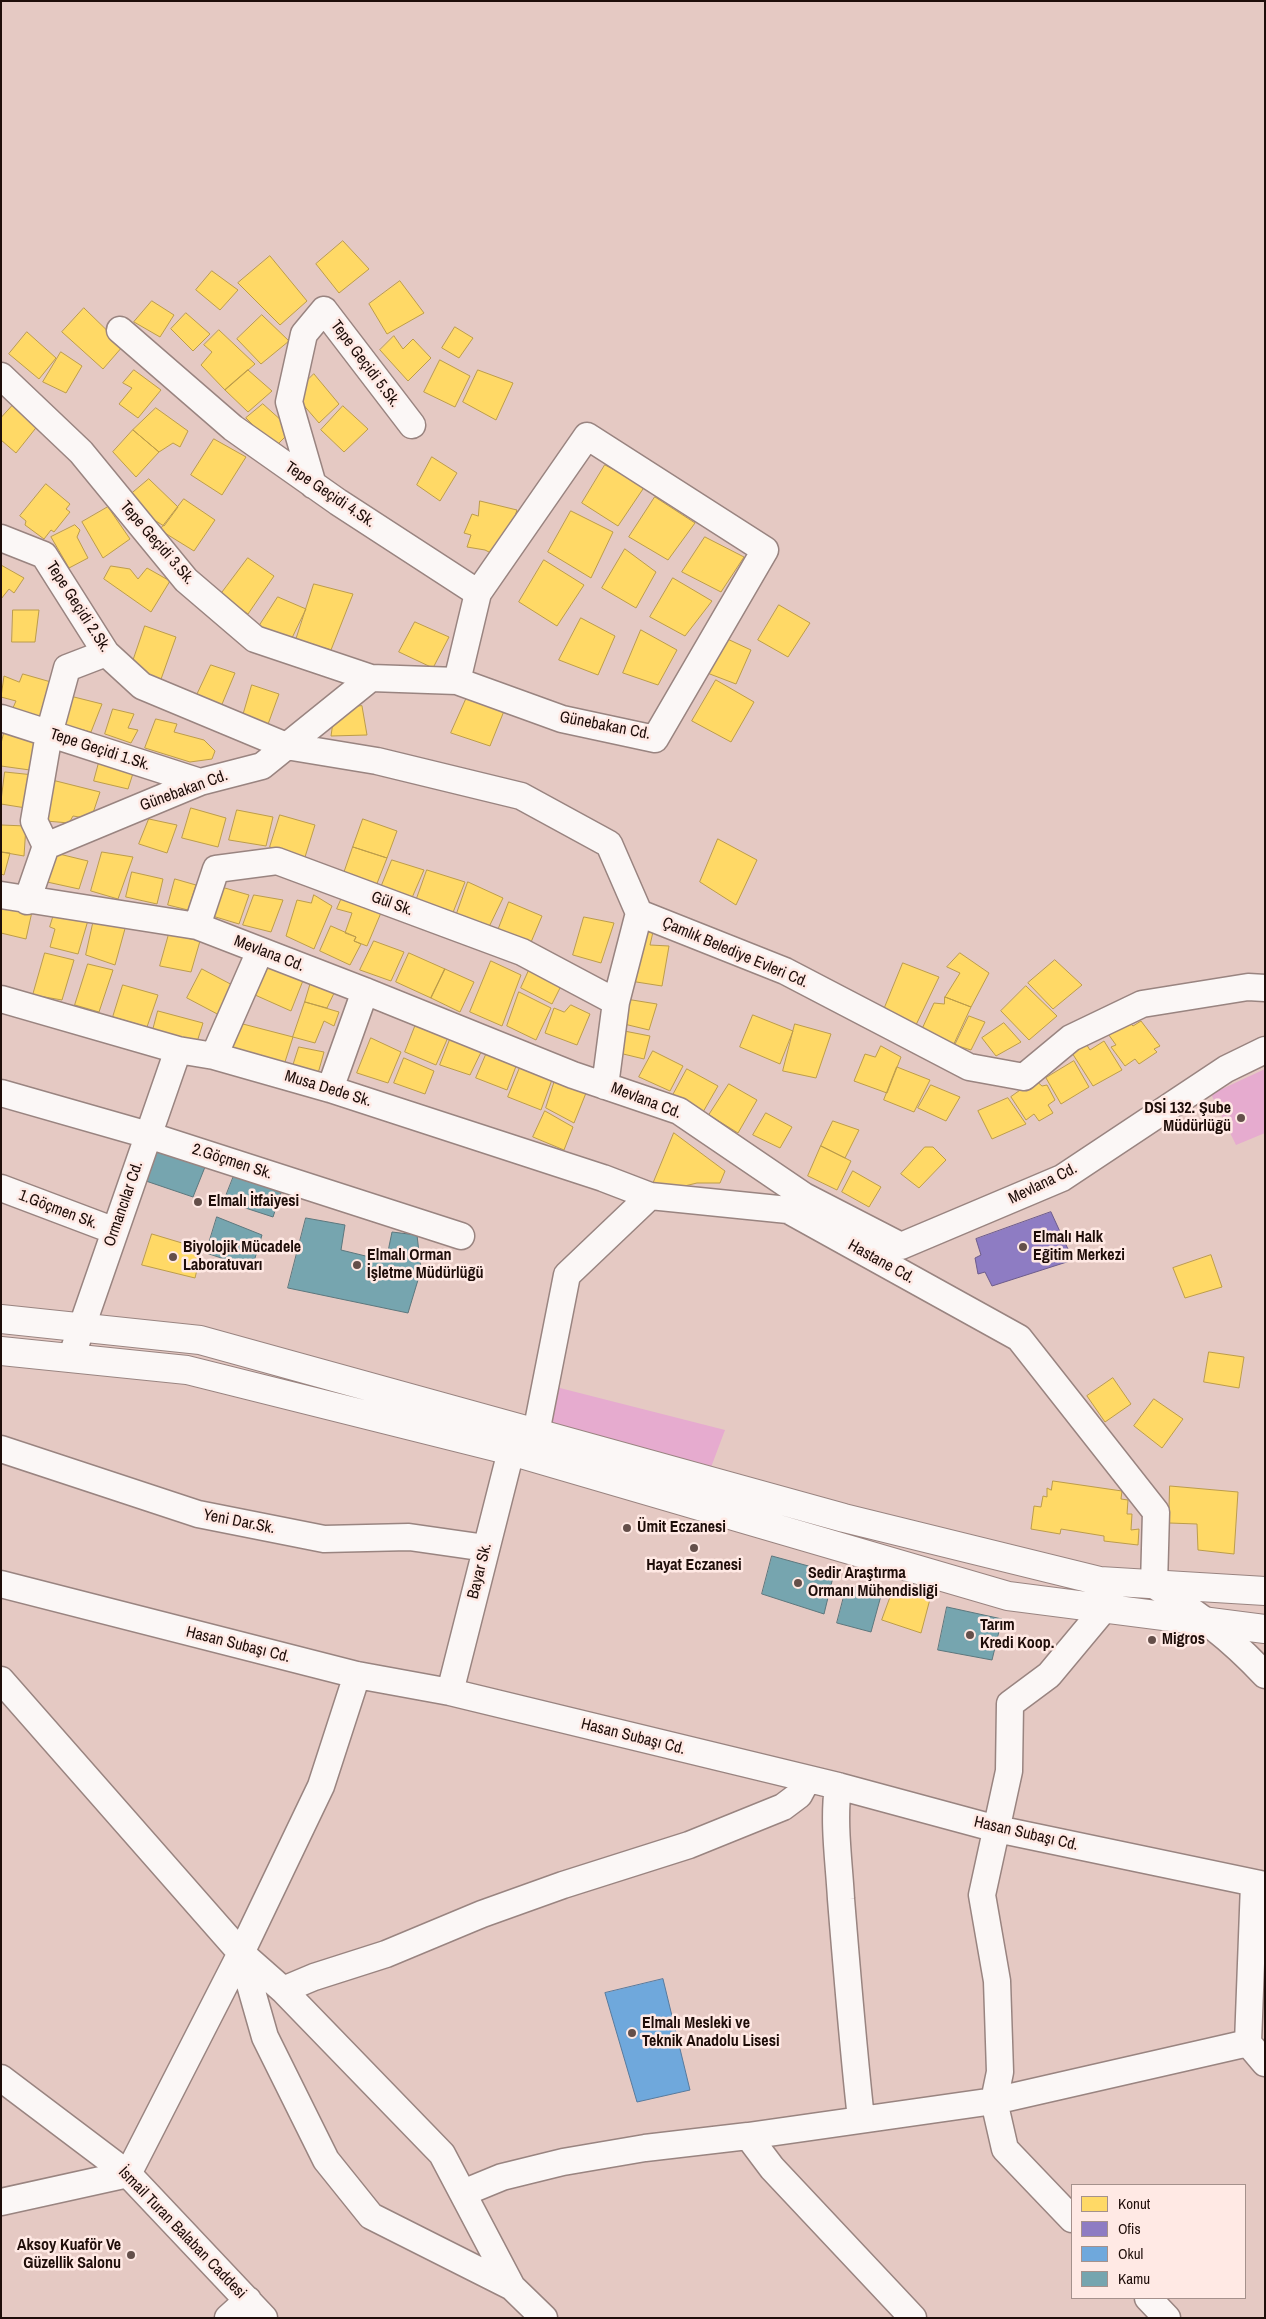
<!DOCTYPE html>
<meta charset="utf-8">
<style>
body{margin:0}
#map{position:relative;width:1266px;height:2319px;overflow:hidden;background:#e5c9c3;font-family:"Archivo Narrow",sans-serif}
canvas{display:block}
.frame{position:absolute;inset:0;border:2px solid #1e0d09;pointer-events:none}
.legend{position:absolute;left:1071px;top:2184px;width:175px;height:115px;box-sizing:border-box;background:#ffe9e4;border:1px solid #a5918c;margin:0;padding:6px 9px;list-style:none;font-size:15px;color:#1e0d09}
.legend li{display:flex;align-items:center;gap:10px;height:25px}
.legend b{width:25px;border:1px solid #a5918c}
</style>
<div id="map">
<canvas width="1266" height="2319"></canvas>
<div class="frame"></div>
<ul class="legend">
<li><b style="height:14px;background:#ffd966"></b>Konut</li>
<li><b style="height:14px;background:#8e7cc3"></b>Ofis</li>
<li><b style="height:14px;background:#6fa8dc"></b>Okul</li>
<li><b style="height:14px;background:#76a5af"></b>Kamu</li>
</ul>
</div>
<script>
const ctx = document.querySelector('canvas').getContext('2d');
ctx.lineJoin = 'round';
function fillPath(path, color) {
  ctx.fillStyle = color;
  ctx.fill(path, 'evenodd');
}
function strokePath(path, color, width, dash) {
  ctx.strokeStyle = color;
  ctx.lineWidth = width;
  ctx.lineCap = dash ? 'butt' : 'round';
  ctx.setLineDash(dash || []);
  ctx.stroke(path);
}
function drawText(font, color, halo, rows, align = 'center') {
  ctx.font = font + ' "Archivo Narrow",sans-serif';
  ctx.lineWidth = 5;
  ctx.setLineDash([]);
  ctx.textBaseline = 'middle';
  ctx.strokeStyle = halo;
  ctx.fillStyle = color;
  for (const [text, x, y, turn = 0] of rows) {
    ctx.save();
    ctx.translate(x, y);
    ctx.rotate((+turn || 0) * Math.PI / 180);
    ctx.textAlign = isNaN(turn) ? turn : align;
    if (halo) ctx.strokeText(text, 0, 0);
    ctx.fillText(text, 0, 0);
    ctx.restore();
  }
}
const green = new Path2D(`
 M1265 1069V1133L1236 1145 1211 1094Z
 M556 1387 725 1430 710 1470 547 1428Z`);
const homes = new Path2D(`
 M343 241 369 269 339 293 316 264Z
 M270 256 307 301 280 325 238 283Z
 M212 271 238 290 220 310 196 290Z
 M400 281 424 313 387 334 369 304Z
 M152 301 174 315 160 337 134 322Z
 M84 308 123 346 103 369 62 332Z
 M186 313 210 334 193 351 171 329Z
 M262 315 289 341 261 364 237 339Z
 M455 327 473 338 459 358 442 348Z
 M219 330 255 364 225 390 201 365 212 352 204 345Z
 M27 332 56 358 39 379 9 354Z
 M394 336 403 349 413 339 431 358 408 381 380 350Z
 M61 352 82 366 66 393 43 382Z
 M440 360 470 376 455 407 424 392Z
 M134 370 161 390 138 418 119 404 132 388 123 383Z
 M248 370 272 391 248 412 225 390Z
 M478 370 513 383 496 420 463 402Z
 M314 374 339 404 319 423 294 394Z
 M263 404 292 430 275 447 246 418Z
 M13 405 39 424 16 453 1 440V418Z
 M343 406 368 429 344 452 321 430Z
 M156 408 188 431 180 447 173 443 159 452 133 430Z
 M133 430 159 452 136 477 113 452Z
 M214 439 246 457 222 495 191 475Z
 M432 457 457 473 440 501 417 485Z
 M605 465 645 486 618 526 582 503Z
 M149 479 178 507 164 526 146 515 130 495Z
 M46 484 70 504 66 509 70 512 54 532 51 530 44 539 25 525 26 521 20 516Z
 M655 497 695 523 668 560 629 537Z
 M184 499 215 520 194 551 160 530Z
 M480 501 517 510 501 558 485 550 467 547 471 535 464 533 472 514 478 516Z
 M108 507 130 539 103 558 82 522Z
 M571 511 613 532 591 578 548 552Z
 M75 525 80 530 77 537 88 558 69 568 51 537Z
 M705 537 744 557 721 592 682 572Z
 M625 549 656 572 636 608 602 588Z
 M248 558 274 576 248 614 221 594Z
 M544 560 584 585 557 626 519 602Z
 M1 565 24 578 14 593 9 589 1 599Z
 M111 566 130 569 138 579 147 568 170 581 151 612 104 579Z
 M673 578 712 601 685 636 650 617Z
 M314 584 353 594 331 650 296 640Z
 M278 597 306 609 290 642 256 631Z
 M779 605 810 623 788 657 758 640Z
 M13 610H39L35 642H12Z
 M581 618 615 636 598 675 559 660Z
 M415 622 449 637 433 668 399 652Z
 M145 626 176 637 160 682 141 675 131 667Z
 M641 630 677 650 658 685 623 673Z
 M721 636 751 650 736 684 702 671Z
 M211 665 235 673 220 709 196 697Z
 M23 674 51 682 41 721 12 710 16 701 1 697 4 676 19 682Z
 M716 680 754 702 731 742 692 721Z
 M252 685 279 694 267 727 242 719Z
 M70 696 102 704 91 732 61 724Z
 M467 697 504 711 490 746 451 733Z
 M362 706 367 735 331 736 335 708Z
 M113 709 134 714 128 728 138 730 131 743 105 734Z
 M156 719 177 724 174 732 204 740 215 751 212 759 190 762 145 748Z
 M6 725 44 737 37 771 1 766V744Z
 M101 755 135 767 128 789 94 781Z
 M5 772 34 775 26 808 1 804Z
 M48 779 100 792 91 819 73 816 69 823 46 821Z
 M191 808 226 818 218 847 182 838Z
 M237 810 273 817 266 846 229 840Z
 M280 815 315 825 305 857 270 847Z
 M149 819 177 825 167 853 139 844Z
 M363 819 397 831 387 858 353 847Z
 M1 825 26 826 24 856 1 852Z
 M718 839 757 860 736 905 700 882Z
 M353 847 387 858 376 886 343 876Z
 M1 852 10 853 4 875 1 874Z
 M102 852 133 857 118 899 91 891Z
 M55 853 88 861 79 889 47 882Z
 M392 860 424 870 411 900 380 890Z
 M427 870 465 882 452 915 416 901Z
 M132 872 163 879 157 904 126 897Z
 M175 879 196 885 188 910 168 905Z
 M468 882 503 898 488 929 456 916Z
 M218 886 249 895 239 924 209 915Z
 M344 893 383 908 367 946 354 941 356 937 345 933 352 913 337 909Z
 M254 895 283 900 271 932 243 925Z
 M314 895 332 906 314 949 286 936 297 900 311 903Z
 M1 902 33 907 26 939 1 933Z
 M509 902 542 916 529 947 497 933Z
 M55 911 89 917 78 954 50 947 55 929 50 927Z
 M584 917 614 923 601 963 573 955Z
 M94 919 126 925 115 965 86 955Z
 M331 926 356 937 354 941 361 944 350 965 320 951Z
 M653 932 650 945 669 946 662 986 630 981 638 934Z
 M169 934 200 941 191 972 160 966Z
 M374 941 404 952 391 981 360 970Z
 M45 953 74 960 62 1000 33 995Z
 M409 953 445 969 431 998 396 982Z
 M960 953 989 973 971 1007 945 997 960 973 947 967Z
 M1055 960 1082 985 1053 1009 1028 983Z
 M491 961 521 975 502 1026 470 1012Z
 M903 963 939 977 915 1027 883 1012Z
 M88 964 113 970 99 1012 75 1005Z
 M269 966 304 978 291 1011 255 995Z
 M530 968 562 984 552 1004 521 988Z
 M202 969 238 988 223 1017 187 998Z
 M445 969 474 982 460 1012 431 998Z
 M311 982 335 991 327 1008 305 1002Z
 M123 985 158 995 147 1027 113 1017Z
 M1026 986 1057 1016 1029 1040 1001 1011Z
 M519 992 551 1008 536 1040 507 1026Z
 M945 997 971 1007 952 1048 921 1031 934 1003 944 1004Z
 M626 999 657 1004 649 1030 620 1023Z
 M305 1002 339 1012 334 1026 324 1021 315 1043 293 1037Z
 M571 1005 590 1014 577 1045 545 1033 554 1008 564 1012Z
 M158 1011 203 1023 197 1042 153 1030Z
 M753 1015 793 1031 780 1064 740 1047Z
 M969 1016 985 1022 971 1050 955 1045Z
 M1126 1019 1133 1026 1141 1021 1160 1046 1154 1049 1157 1052 1139 1064 1135 1059 1125 1066 1111 1047 1116 1045 1106 1031Z
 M239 1023 293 1037 284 1065 229 1051Z
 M1004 1023 1021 1042 996 1056 982 1038Z
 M416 1024 449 1035 436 1065 405 1052Z
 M795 1024 831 1034 816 1078 783 1071Z
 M619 1030 650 1036 644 1059 615 1052Z
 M1081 1036 1090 1050 1104 1041 1122 1070 1093 1086 1067 1045Z
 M451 1037 484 1046 470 1075 440 1065Z
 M371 1038 401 1052 388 1083 357 1073Z
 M881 1046 901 1057 887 1093 854 1081 865 1054 875 1057Z
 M299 1047 324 1052 317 1077 292 1069Z
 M488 1050 518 1061 507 1090 476 1078Z
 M653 1051 683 1066 670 1091 639 1077Z
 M404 1058 434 1071 425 1094 394 1083Z
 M1074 1061 1089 1087 1061 1104 1046 1078Z
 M521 1065 553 1077 541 1110 508 1097Z
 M897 1067 930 1080 914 1112 884 1100Z
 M687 1069 718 1086 703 1112 673 1095Z
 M556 1077 588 1088 574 1123 546 1108Z
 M1035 1080 1042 1086 1047 1085 1055 1100 1048 1105 1053 1113 1039 1121 1034 1114 1026 1120 1011 1097Z
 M729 1084 757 1100 738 1133 709 1115Z
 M931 1085 960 1097 946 1121 918 1108Z
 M1008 1098 1026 1124 992 1139 978 1111Z
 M545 1111 573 1127 564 1150 533 1137Z
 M766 1113 792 1127 780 1148 753 1135Z
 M833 1121 859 1130 845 1158 821 1146Z
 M674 1133 725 1171 720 1183H697L668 1190 653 1184Z
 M821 1146 851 1161 837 1190 808 1176Z
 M925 1147H933L946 1160 919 1188 901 1174Z
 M853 1171 881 1187 869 1207 842 1192Z
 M152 1234 202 1249 195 1278 142 1265Z
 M1211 1255 1222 1287 1185 1298 1173 1268Z
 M1209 1352 1244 1357 1239 1388 1204 1382Z
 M1113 1378 1131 1404 1105 1422 1087 1396Z
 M1154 1399 1183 1419 1162 1448 1134 1426Z
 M1053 1481 1122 1491 1121 1499 1128 1500 1127 1514H1132L1131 1530 1139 1529 1138 1545 1104 1541V1536L1061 1529 1060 1534 1031 1529 1034 1506 1041 1507 1043 1496 1047 1497V1488L1051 1490Z
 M1170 1486 1238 1492 1234 1554 1198 1550 1197 1524 1169 1523Z
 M893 1590 930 1599 921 1633 882 1620Z`);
const offices = new Path2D(`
 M1051 1212 1073 1260 992 1286 985 1272 978 1274 975 1258 981 1255 976 1239Z`);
const schools = new Path2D(`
 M663 1979 690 2090 637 2102 605 1993Z`);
const public = new Path2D(`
 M154 1144 207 1162 193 1197 140 1179Z
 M235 1173 283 1187 273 1217 224 1201Z
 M217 1217 262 1235 252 1268 206 1253Z
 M306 1218 345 1225 341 1250 386 1261 392 1232 417 1235 421 1270 408 1313 288 1288Z
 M772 1556 834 1573 824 1614 762 1594Z
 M847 1585 882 1592 871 1632 837 1623Z
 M947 1607 1002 1619 992 1660 938 1650Z`);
const minor = new Path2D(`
 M120 330 233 428 338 502 478 593 457 681
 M1 376 81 452 186 580 255 639 371 678
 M313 485 289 402 304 334 324 310 412 425
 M1 538 44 555 106 653 142 686 286 746 377 761 521 796 609 844 639 913 785 971 969 1067 1024 1077 1071 1038 1142 1004 1248 987 1265 988
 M1 718 200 782
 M46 846 34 821 49 734 67 668 106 653
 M1 895 197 926 365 991 573 1075 679 1111 804 1196 901 1246 1062 1178 1226 1069 1265 1050
 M27 901 46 846 200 782 262 766 371 678 457 681 562 719 655 739 765 550 587 436 478 593
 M197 926 216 869 277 861 522 952 616 1002
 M1 999 178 1050 214 1056 330 1089 603 1178 650 1196
 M214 1056 260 951
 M605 1086 616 1002 639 913
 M330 1089 365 991
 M1 1093 148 1135 461 1236
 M1 1188 115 1231
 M71 1358 178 1050
 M536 1433 567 1275 650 1196 788 1210 1019 1338 1156 1512 1154 1585C1197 1614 1229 1636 1265 1675
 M1 1449 198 1514 324 1539 409 1537 486 1548
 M1 1584 357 1675 450 1692 838 1786 997 1829 1265 1885
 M1 1680 241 1953 283 1990 442 2154 512 2287 544 2318
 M450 1692 511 1451
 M838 1786C833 1823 839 1862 841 1899 847 1973 853 2046 861 2119
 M1254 1884 1248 2043 1265 2063
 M241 1953 265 2037 326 2160 371 2216 512 2287
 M283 1990 314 1977 386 1954 482 1914 563 1885 689 1845 783 1807 799 1795 807 1780
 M1 2078 128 2174 264 2318
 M748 2136 772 2168 913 2318
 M463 2193 502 2177 563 2162 645 2148 748 2136 994 2101 1248 2043
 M1 2202 128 2174 241 1953 321 1786 357 1675
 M1072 2219 1005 2149 994 2101 1000 2072 997 1981 982 1895 1009 1771 1010 1704 1049 1675 1104 1609
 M1148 2298 1167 2318
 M228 2318 248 2300`);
const major = new Path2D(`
 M1 1319 200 1340 844 1518 1100 1581 1265 1591
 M1 1351 187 1370 511 1451 1008 1596 1265 1629`);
const markers = [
 [1241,1118,5,"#644f4a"],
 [198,1202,5,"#644f4a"],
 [1023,1247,5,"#644f4a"],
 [173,1257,5,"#644f4a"],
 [357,1265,5,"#644f4a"],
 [627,1528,5,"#644f4a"],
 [694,1548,5,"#644f4a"],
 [798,1583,5,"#644f4a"],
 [970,1635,5,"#644f4a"],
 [1152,1640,5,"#644f4a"],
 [632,2033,5,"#644f4a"],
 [131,2255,5,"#644f4a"]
];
const streetNames = [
 ["Tepe Geçidi 5.Sk.",365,364,53],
 ["Tepe Geçidi 4.Sk.",330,495,34],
 ["Tepe Geçidi 3.Sk.",157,543,49],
 ["Tepe Geçidi 2.Sk.",78,607,57],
 ["Günebakan Cd.",605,726,11],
 ["Tepe Geçidi 1.Sk.",100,750,18],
 ["Günebakan Cd.",184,791,-20],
 ["Gül Sk.",392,904,20],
 ["Çamlık Belediye Evleri Cd.",735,953,23],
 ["Mevlana Cd.",269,954,21],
 ["Musa Dede Sk.",328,1089,17],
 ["Mevlana Cd.",646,1101,21],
 ["2.Göçmen Sk.",232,1162,18],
 ["Mevlana Cd.",1043,1184,-26],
 ["Ormancılar Cd.",124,1204,-71],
 ["1.Göçmen Sk.",58,1210,21],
 ["Hastane Cd.",881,1262,29],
 ["Yeni Dar.Sk.",239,1522,11],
 ["Bayar Sk.",480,1571,-76],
 ["Hasan Subaşı Cd.",238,1645,14],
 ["Hasan Subaşı Cd.",633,1737,14],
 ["Hasan Subaşı Cd.",1026,1834,13],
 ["İsmail Turan Balaban Caddesi",182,2233,46]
];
const poiNames = [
 ["DSİ 132. Şube",1231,1109,"right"],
 ["Müdürlüğü",1231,1127,"right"],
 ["Elmalı İtfaiyesi",208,1202],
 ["Elmalı Halk",1033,1238],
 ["Eğitim Merkezi",1033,1256],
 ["Biyolojik Mücadele",183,1248],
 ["Laboratuvarı",183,1266],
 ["Elmalı Orman",367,1256],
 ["İşletme Müdürlüğü",367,1274],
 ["Ümit Eczanesi",637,1528],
 ["Hayat Eczanesi",694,1566,"center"],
 ["Sedir Araştırma",808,1574],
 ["Ormanı Mühendisliği",808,1592],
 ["Tarım",980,1626],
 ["Kredi Koop.",980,1644],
 ["Migros",1162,1640],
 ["Elmalı Mesleki ve",642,2024],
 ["Teknik Anadolu Lisesi",642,2042],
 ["Aksoy Kuaför Ve",121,2246,"right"],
 ["Güzellik Salonu",121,2264,"right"]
];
fillPath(green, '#e6abcf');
fillPath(homes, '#ffd966');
strokePath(homes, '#bc9c4a', 1);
fillPath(offices, '#8e7cc3');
strokePath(offices, '#6c5b8b', 1);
fillPath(schools, '#6fa8dc');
strokePath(schools, '#577a9d', 1);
fillPath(public, '#76a5af');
strokePath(public, '#5c777d', 1);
strokePath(minor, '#998480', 29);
strokePath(major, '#998480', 30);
strokePath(minor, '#fbf7f6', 26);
strokePath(major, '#fbf7f6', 28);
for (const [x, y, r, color] of markers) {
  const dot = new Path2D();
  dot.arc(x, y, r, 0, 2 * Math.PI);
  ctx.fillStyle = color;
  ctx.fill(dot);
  strokePath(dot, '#ffe9e4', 2);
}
drawText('16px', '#1e0d09', '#ffe9e4', streetNames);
drawText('bold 16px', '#1e0d09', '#ffe9e4', poiNames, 'left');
</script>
